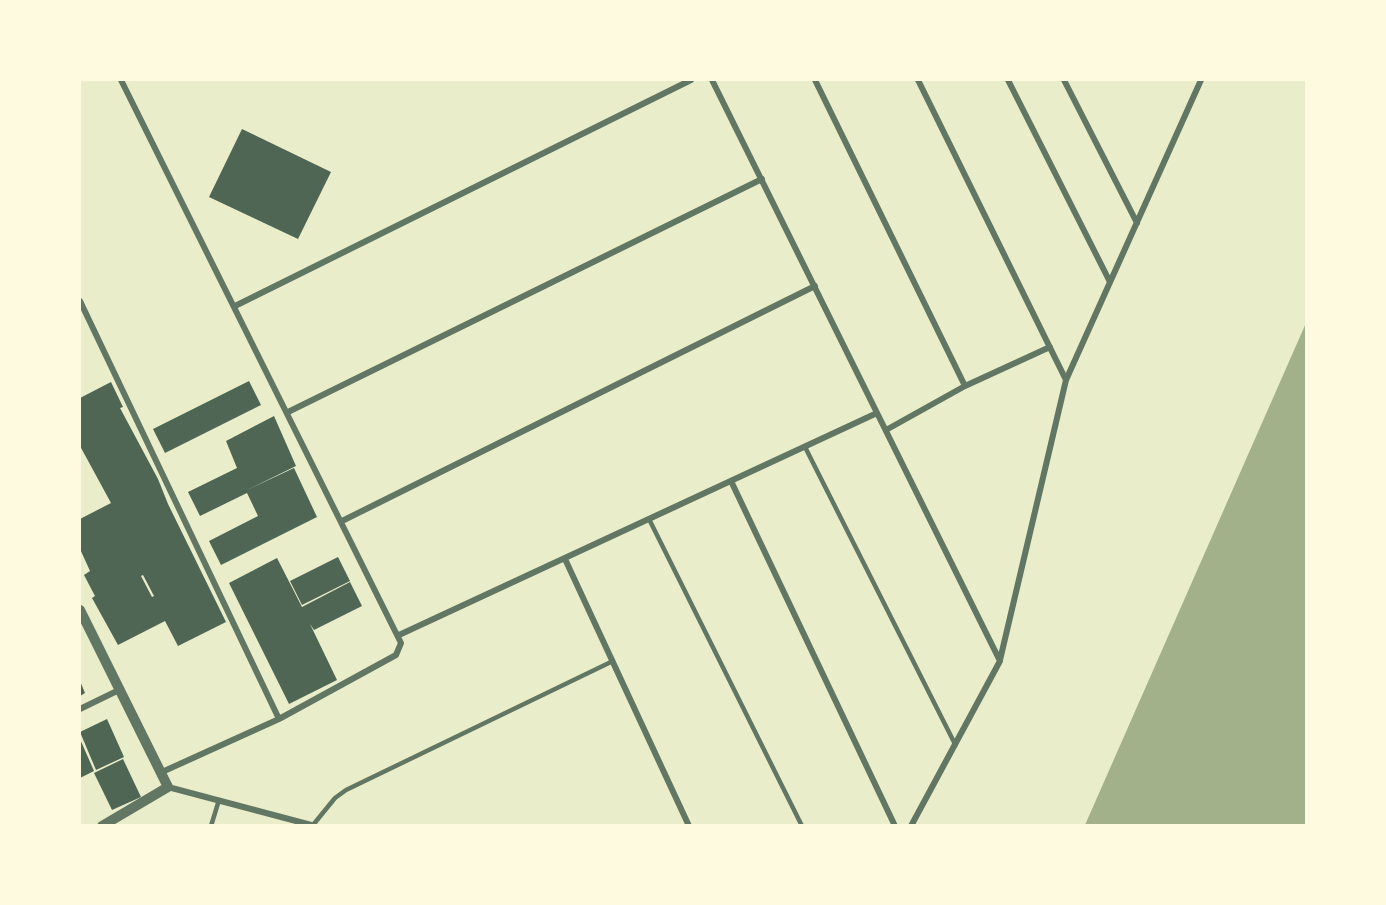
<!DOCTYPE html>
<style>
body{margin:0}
#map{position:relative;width:1386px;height:905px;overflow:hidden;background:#e9edc9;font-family:Bitter,serif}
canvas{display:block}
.frame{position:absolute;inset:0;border:81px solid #fefae0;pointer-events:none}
</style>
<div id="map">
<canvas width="1386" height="905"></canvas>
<div class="frame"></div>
</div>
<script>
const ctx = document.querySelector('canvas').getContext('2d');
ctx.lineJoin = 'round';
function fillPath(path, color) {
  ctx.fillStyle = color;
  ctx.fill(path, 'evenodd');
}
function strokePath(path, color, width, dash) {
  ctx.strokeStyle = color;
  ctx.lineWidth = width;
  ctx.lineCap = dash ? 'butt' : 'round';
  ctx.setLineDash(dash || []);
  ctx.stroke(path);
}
const water = new Path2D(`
 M1306 323V825H1085Z`);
const building = new Path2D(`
 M242 129 331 172 298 239 209 197Z
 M249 381 261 405 165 453 153 429Z
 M111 382 123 407 120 408 158 479 168 504 226 622 178 646 165 621 118 645 92 598 95 596 84 575 90 571 80 549V519L111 503 80 446V398ZM143 575 154 596 152 597 141 576Z
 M274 416 296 466 247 490 294 468 317 517 221 565 209 541 258 516 247 493 200 516 188 492 237 468 226 441Z
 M338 557 350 581 302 605 290 581Z
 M277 558 302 607 350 582 362 606 314 630 310 624 337 680 289 704 229 583Z
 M80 681 85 693 80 696Z
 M107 719 124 757 96 770 80 732Z
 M80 739 94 771 80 778Z
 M123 759 141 797 112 810 94 773Z`);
const service = new Path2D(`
 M805 447 955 744
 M649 519 802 826
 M313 825 335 798 346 790 613 661
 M211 826 219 800`);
const minor = new Path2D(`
 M121 80 401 643 396 655 279 719 162 772
 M712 80 1000 661 911 826
 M815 80 965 386
 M918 80 1066 380
 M1008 80 1110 282
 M1064 80 1137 223
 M80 301 279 719
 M235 306 691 80
 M288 412 762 179
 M886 430 965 386 1050 347
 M731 481 895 826
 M342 521 815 286
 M565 559 689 826
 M399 635 877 413
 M1000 660 1066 380 1201 80
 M80 709 119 690
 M168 787 315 826`);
const tertiary = new Path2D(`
 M80 610 168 787 102 826`);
fillPath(water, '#a3b18a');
fillPath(building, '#4f6655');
strokePath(service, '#617663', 4.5);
strokePath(minor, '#617663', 6);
strokePath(tertiary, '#617663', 10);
</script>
